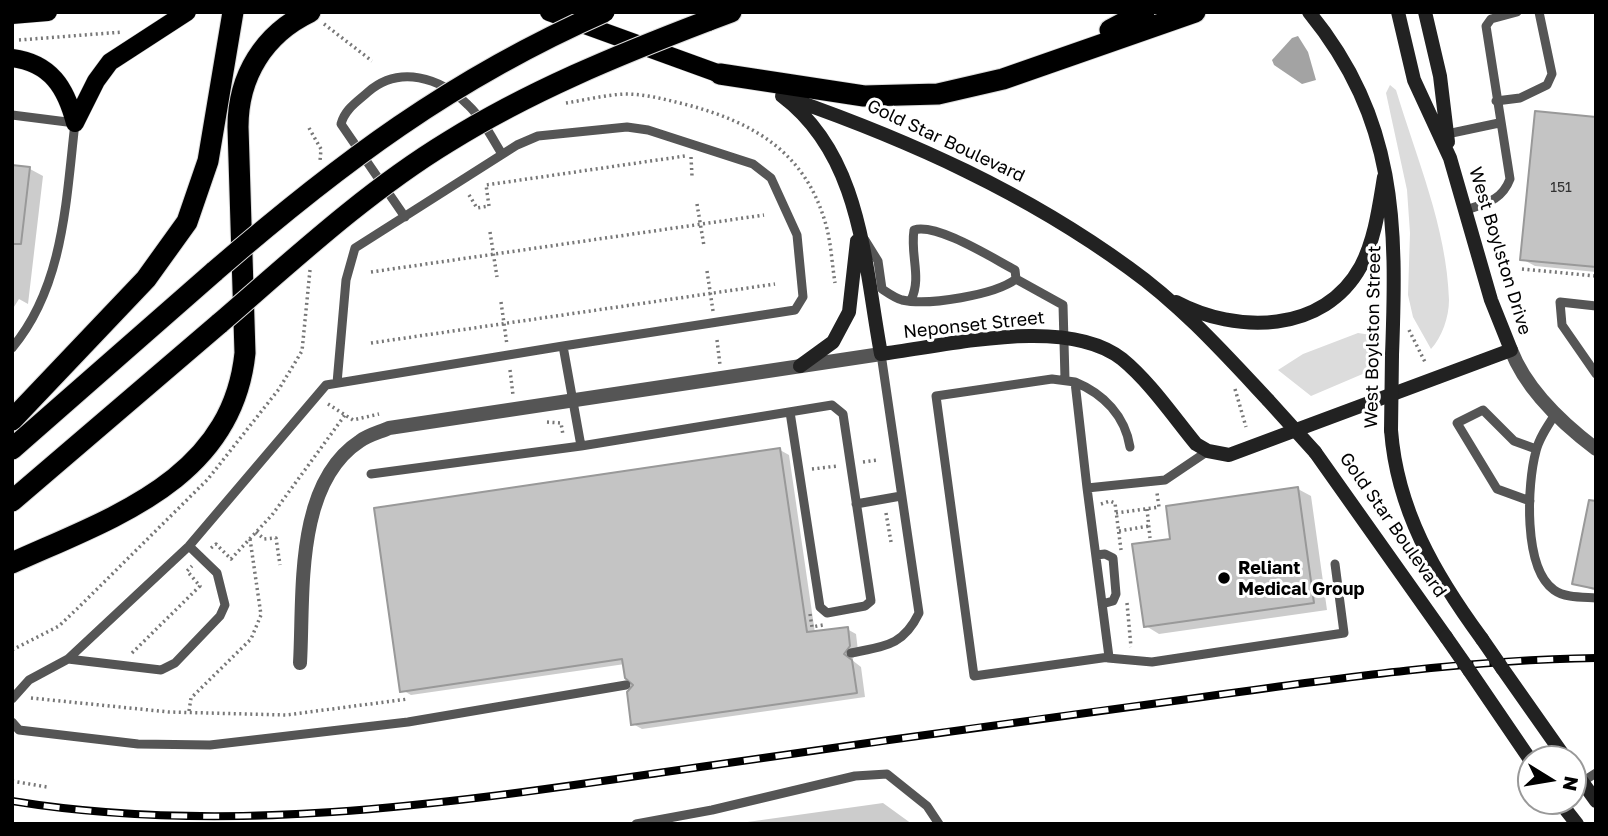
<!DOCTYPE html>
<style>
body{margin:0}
#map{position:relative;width:1608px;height:836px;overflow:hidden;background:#fff;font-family:"Golos Text",sans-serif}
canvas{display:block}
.frame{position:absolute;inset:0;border:14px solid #000;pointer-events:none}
.north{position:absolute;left:1517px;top:745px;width:70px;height:70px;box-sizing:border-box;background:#fff;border:2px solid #999;border-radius:50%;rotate:101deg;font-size:19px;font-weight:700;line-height:28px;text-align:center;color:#000}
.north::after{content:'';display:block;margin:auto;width:24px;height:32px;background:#000;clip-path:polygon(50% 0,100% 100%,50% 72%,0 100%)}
</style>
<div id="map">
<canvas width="1608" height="836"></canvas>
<div class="frame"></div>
<div class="north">N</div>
</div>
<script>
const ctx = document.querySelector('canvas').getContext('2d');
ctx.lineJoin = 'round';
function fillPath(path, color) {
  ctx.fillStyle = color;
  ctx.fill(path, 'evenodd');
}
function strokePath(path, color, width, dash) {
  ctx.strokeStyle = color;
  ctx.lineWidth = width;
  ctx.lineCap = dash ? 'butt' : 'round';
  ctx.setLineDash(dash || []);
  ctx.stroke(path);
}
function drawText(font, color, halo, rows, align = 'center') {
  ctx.font = font + ' "Golos Text",sans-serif';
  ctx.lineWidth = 6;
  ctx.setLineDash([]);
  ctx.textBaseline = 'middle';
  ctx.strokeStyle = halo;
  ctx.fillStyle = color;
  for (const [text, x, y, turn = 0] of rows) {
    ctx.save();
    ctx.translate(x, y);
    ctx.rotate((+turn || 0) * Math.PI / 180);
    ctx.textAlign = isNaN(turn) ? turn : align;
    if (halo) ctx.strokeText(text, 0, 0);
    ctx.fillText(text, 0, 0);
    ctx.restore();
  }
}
const green = new Path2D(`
 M1390 85 1396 90C1416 157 1447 228 1449 300 1449 317 1442 337 1431 349L1413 317 1408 295 1410 233 1407 190 1386 93Z
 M1358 333 1371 335 1372 370 1311 396 1278 370 1303 354Z`);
const water = new Path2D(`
 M1298 36 1308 52 1316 80 1302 84 1274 65 1272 60 1292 38Z`);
const shadow = new Path2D(`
 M1596 119V272L1535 266 1522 259Z
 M12 167 30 169 43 176 28 304 19 299 12 310Z
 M780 450 789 455 815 633 847 629 856 634 858 651 852 660 861 667 865 697 642 729 633 724 635 684 625 664 411 695 402 690Z
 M1298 489 1311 496 1327 610 1159 634 1146 626Z
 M1596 522V591L1574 583Z
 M883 803 912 824H733Z`);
const building = new Path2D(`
 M1535 111 1596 117V267L1520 260Z
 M12 165 30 167 21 244H12Z
 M780 448 807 632 848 627 850 646 844 654 852 660 857 693 631 725 627 692 633 685 625 678 622 659 400 692 374 508Z
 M1298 487 1314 603 1144 627 1132 544 1170 539 1166 506Z
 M1589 500 1596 501V589L1572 584Z`);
const path = new Path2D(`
 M324 24 372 61
 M19 40 123 32
 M566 103C585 100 605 95 625 94 647 94 667 100 688 105 755 123 806 153 826 225 831 243 832 264 835 283
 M309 128 321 149 320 161
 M691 157 692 176
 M469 195 477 208 489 206 486 185 685 156
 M697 204 704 246
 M490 232 497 277
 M1522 269 1596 276
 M707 271 713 311
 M371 272 764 215
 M501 302 507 345
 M1409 330 1425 362
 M717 340 720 365
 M371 343 775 284
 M510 370 513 395
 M1235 389 1246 427
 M328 404 353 420 379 414
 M547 422 561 423 563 435
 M863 462 878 460
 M812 469 838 466
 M1101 504 1110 501 1115 503 1121 550
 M1147 509 1150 538
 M886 513 891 542
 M1116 513 1159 507 1157 493
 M1119 531 1149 526
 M256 532 264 539 276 538 280 565
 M211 548 216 544 231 559 272 515 345 415
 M1127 603 1131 647
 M810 614 812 627 823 625
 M12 650 59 626 80 606 208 479 279 389 302 351 310 270
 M132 653 200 586 187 571 192 566
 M31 698 169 712 286 715 408 699
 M189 711 191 698 251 639 261 615 250 539
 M12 781 47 787`);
const lane = new Path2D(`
 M1496 101 1520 98 1547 85 1552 74 1539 12
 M12 115 75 123C66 200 64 286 12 348
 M1447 134 1499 123
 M1466 210C1487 203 1502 200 1510 179L1486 26 1491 19 1517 12
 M405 217 341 124C345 109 357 102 368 92 399 65 440 77 468 105 482 118 492 138 502 154
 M865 240 878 261 882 289C888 293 895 298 902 300 928 306 995 295 1016 279L1015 270C992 258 937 223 914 230 910 256 922 277 911 300
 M1016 279 1063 305 1065 379
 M1596 306 1560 302 1562 325 1596 374
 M1075 382C1104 394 1125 416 1130 447
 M337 383 346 280 355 248 517 145 538 136 627 127 648 130 753 164 771 178 797 235 803 297 795 310 563 346
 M1556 413C1548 425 1539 438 1536 451 1527 484 1523 568 1554 590 1565 598 1583 597 1596 598
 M581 446 832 405 843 414 871 601 865 606 827 613 820 607 790 412
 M1087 488 1075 382 1052 379 936 396 974 676 1109 657 1087 488 1165 480 1208 451
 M1530 501 1497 489 1457 423 1483 410 1514 441 1536 449
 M856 504 901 496
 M189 546 217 573 225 605 220 616 175 663 161 670 68 659 189 546 326 385 563 346 581 446 371 474
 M1096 555 1105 554 1113 558 1116 594 1113 601 1102 604
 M851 653C885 646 903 646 919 613L881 354
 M1108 658 1152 662 1344 633 1335 564
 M12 699 29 680 68 659
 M12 722 19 730 138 744 210 745 408 722 626 685
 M1582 782 1596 773
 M636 824 712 810 855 776 887 774 927 806 939 824`);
const street = new Path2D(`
 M1511 350C1526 389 1563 424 1596 449
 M300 663C304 594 294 484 360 441 368 435 380 432 389 428L881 354`);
const secondary = new Path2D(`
 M1309 12C1397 120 1397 223 1392 355
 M1425 12 1440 76 1448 142
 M782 96C862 156 864 263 881 354 947 346 1066 315 1122 359 1150 382 1173 416 1196 444L1208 451 1229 455 1511 350 1491 300 1450 158 1414 80 1398 12
 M791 99C911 141 1026 193 1129 268 1181 305 1225 354 1268 400
 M1176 302C1236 334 1324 334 1361 266 1375 239 1379 207 1384 177
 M800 366 833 342 849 312 857 241
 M1391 430C1397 510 1435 575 1482 639
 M1315 452 1446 637
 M1502 668 1566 759
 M1469 670 1531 761
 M1573 769 1596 801
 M1559 801 1577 824`);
const primary = new Path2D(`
 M549 12 720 74
 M12 15 48 12
 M12 58C51 63 66 88 75 123
 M75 123 96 81 110 62 187 12`);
const highway = new Path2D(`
 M707 21 731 12
 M1110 30 1144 12
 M720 74 864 96 938 94 1003 79 1195 12
 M12 420 146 279 187 222 208 161 233 12
 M12 449 215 271
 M12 501 220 323
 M12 563C111 518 232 480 245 353L238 127C238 76 264 34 310 12`);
const rail = new Path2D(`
 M12 801C228 836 444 804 658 773 832 748 1007 723 1181 700 1319 681 1457 660 1596 658`);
const secondaryBridge = new Path2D(`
 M1268 400 1315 452
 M1391 430 1392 355
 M1446 637 1469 670
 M1482 639 1502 668`);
const highwayBridge = new Path2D(`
 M215 271C340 163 452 79 604 12
 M220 323C293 260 366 192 448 142 530 91 618 55 707 21`);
const markers = [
 [1224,578,7,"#000"]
];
const numberNames = [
 ["151",1561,188]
];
const streetNames = [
 ["Gold Star Boulevard",946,141,25],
 ["West Boylston Drive",1500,251,73],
 ["Neponset Street",974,325,-6],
 ["West Boylston Street",1373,337,-89],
 ["Gold Star Boulevard",1393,525,55]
];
const poiNames = [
 ["Reliant",1238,568],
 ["Medical Group",1238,589]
];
fillPath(green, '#dcdcdc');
fillPath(water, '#a3a3a3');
fillPath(shadow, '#0003');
fillPath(building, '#c4c4c4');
strokePath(building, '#999', 2);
strokePath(primary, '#dbdbdb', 19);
strokePath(highway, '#dbdbdb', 23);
strokePath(path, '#777', 3.5, [2, 3.5]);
strokePath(lane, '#555', 9);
strokePath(street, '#555', 14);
strokePath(secondary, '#222', 14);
strokePath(primary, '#000', 18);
strokePath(highway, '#000', 21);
strokePath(rail, '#000', 8);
strokePath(rail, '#fff', 5, [16]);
strokePath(highwayBridge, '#dbdbdb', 23, []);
strokePath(secondaryBridge, '#222', 14);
strokePath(highwayBridge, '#000', 21);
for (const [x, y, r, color] of markers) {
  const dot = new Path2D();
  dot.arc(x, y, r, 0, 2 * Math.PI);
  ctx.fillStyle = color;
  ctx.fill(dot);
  strokePath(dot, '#fff', 2.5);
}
drawText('14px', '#313131', null, numberNames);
drawText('18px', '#000', '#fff', streetNames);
drawText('bold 18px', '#000', '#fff', poiNames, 'left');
</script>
